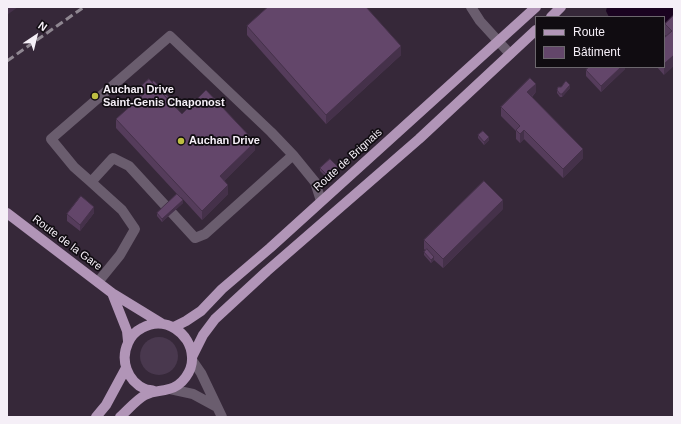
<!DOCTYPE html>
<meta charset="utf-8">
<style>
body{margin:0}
#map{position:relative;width:681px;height:424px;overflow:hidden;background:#2a212d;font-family:Arial,sans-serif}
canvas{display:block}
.frame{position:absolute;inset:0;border:8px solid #f5eff7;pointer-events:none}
.legend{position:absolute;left:535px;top:16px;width:130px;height:52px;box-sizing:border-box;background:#100c11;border:1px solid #6c676d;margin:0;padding:5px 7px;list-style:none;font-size:12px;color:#f5eff7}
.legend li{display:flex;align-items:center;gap:8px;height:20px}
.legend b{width:20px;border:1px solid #6c676d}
.north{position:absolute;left:16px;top:16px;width:40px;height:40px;-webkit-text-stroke:3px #100c11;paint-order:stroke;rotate:35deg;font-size:11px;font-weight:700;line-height:16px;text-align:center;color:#f5eff7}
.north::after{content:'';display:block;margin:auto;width:14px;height:18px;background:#f5eff7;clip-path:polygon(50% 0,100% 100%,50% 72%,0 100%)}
</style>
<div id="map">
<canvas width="681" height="424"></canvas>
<div class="frame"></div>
<ul class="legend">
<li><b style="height:5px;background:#b195b7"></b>Route</li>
<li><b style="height:11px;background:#63466a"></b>Bâtiment</li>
</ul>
<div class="north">N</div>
</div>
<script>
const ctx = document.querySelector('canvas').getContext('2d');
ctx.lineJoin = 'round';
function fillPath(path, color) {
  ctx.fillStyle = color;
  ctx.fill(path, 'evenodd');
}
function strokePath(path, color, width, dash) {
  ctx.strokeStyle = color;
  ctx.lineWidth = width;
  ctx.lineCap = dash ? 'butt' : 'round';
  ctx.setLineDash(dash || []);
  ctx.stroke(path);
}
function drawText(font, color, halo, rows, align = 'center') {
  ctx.font = font + ' Arial,sans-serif';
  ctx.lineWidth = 3.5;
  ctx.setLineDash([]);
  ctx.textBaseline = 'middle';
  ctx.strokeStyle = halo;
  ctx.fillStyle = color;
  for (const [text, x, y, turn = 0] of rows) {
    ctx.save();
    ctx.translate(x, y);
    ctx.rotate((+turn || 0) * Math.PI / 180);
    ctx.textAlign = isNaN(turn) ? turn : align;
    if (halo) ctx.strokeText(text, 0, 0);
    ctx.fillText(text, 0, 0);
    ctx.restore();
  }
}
const built = new Path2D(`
 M7 7H674V417H7ZM536 17H664V67H536Z`);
const green = new Path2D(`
 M140 356a19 19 0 1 1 38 0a19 19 0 1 1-38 0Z`);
const water = new Path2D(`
 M607 7H674V26L664 36V17H609L606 11Z`);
const minor = new Path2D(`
 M471 7 480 21 510 54
 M91 182 74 167 51 139 170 36 271 132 293 155
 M98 282 120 255 135 229 122 210 91 182 113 158 129 166 195 238 205 234 293 155 315 182 321 201
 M192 360 201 373 222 417
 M170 389 193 394 217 407`);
const major = new Path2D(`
 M551 17 561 7
 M7 213 112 293 161 323
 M112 293 127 331 128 341
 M174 327 186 321 201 311 222 289 270 248 536 7
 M192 357 203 335 215 319 267 271 419 139 536 30
 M96 417 106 405 126 368
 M120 417C128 410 136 400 145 395 155 390 159 392 169 389 182 386 193 371 192 357 191 333 165 315 142 328 136 331 131 336 128 343 120 360 127 381 145 389 148 390 151 390 154 391`);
const rail = new Path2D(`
 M7 61 84 7`);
const wall = new Path2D(`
 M674 15 664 75 657 67H664V38L666 36 665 35V24Z
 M247 26 401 55 326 124 247 35Z
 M625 67V69L601 92 586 76V70Z
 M140 87 174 106 182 114 255 150 224 181 228 194 202 220 181 197 183 203 162 222 157 216V213L177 194 116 128V119L141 97 140 96Z
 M570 88 562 97H560L557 93V90Z
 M536 92 532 97 583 158 563 178 524 139 520 143 516 139V131L501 116V107Z
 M478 135 489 140 484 145 478 138Z
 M320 168 338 170 328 179 320 171Z
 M503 209 443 268 434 260 431 263 424 255V252L426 251 424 249V240Z
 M94 213 80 231 67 221V214Z`);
const shadedWall = new Path2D(`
 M7 7H18L7 15Z
 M401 46V55L326 124V115Z
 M674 55V66L664 75V64Z
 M621 67H625V69L601 92V86Z
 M536 84V92L527 101V92Z
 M570 85V88L562 97V94Z
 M524 130V139L520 143V134Z
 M489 137V140L484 145V142Z
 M255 142V150L220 185V176Z
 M583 149V158L563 178V169Z
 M338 167V170L328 179V176Z
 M228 185V194L202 220V211Z
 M183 200V203L162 222V219Z
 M503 200V209L443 268V259Z
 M94 207V213L80 231V225Z
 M434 257V260L431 263V260Z`);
const building = new Path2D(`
 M268 7H366L401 46 326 115 247 26Z
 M674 15V55L664 64V38L672 31 665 24Z
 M589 67H621L601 86 586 70Z
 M530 78 536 84 527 92 583 149 563 169 524 130 520 134 516 130 520 126 501 107Z
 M149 79 182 114 206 90 255 142 220 176 228 185 202 211 116 119 145 93 140 87Z
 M154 81 174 103 172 104 152 82Z
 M566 81 570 85 562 94H560L557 90 558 87H561Z
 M483 131 489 137 484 142 478 135Z
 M330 159 338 167 328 176 320 168Z
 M484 181 503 200 443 259 424 240Z
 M177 194 183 200 162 219 157 213Z
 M81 196 94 207 80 225 67 214Z
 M427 249 434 257 431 260 424 252Z`);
const markers = [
 [95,96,4,"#bebf42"],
 [181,141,4,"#bebf42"]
];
const poiNames = [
 ["Auchan Drive",103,90],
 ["Saint-Genis Chaponost",103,103],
 ["Auchan Drive",189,141]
];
const streetNames = [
 ["Route de Brignais",348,160,-42],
 ["Route de la Gare",67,243,37]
];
fillPath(built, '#362839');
fillPath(green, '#49384e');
fillPath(water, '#1a0320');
strokePath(minor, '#6a5d6e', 10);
strokePath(major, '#b195b7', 10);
strokePath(rail, '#8f8791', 3, [8, 4]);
fillPath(wall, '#553c5b');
fillPath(shadedWall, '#45314a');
fillPath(building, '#63466a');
strokePath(building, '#45314a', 1);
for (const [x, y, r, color] of markers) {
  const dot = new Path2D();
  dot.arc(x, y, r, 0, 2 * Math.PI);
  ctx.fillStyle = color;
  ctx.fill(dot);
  strokePath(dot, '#100c11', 1.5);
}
drawText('bold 11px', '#f5eff7', '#100c11', poiNames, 'left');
drawText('11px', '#f5eff7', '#100c11', streetNames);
</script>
